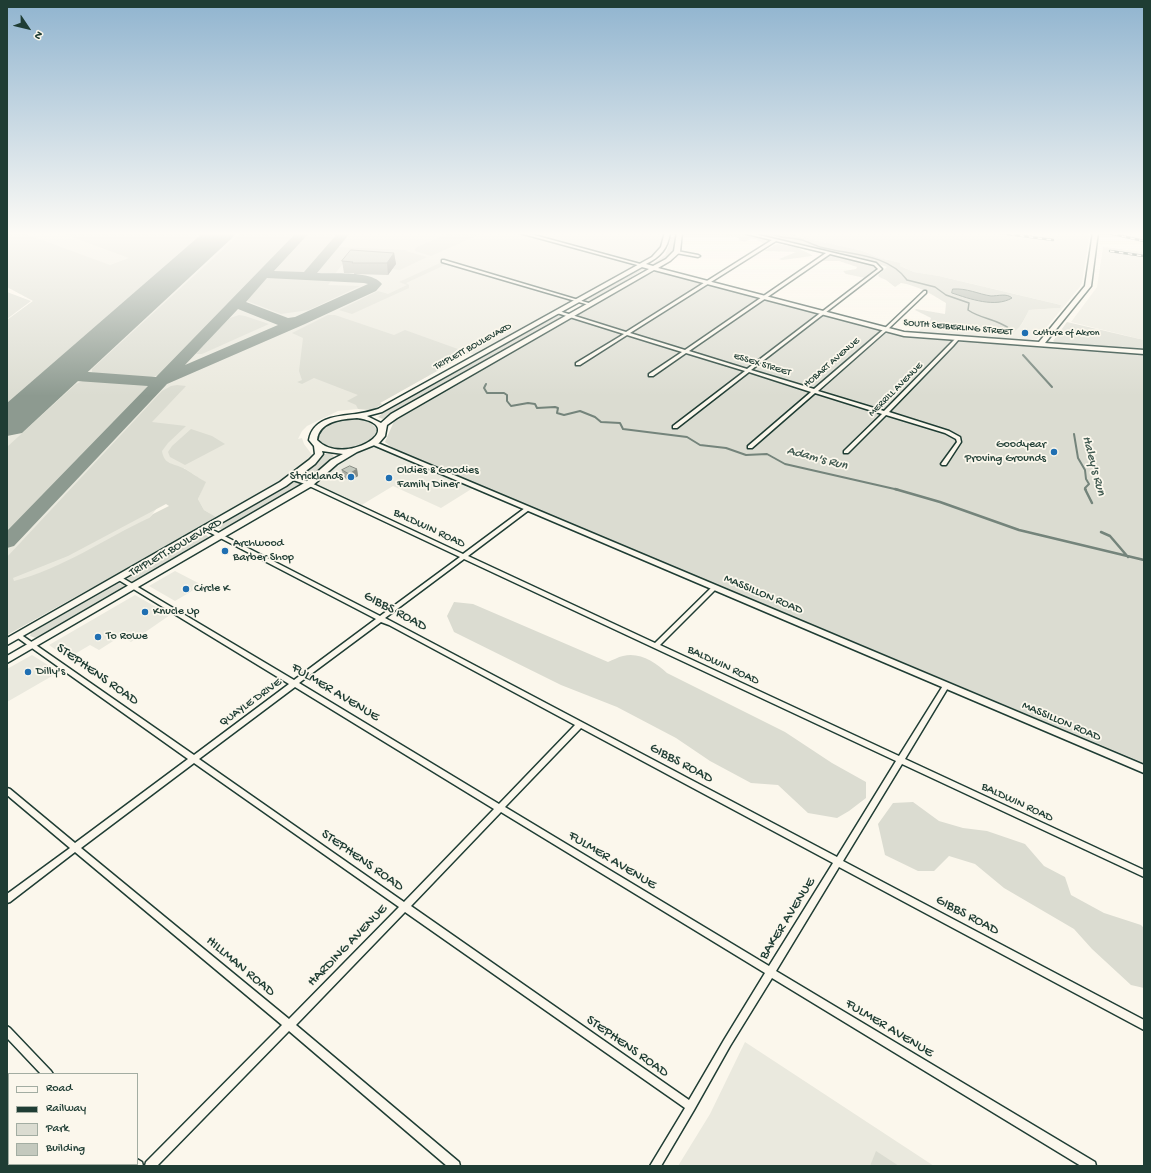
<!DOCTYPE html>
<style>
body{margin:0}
#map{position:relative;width:1151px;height:1173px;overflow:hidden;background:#fbf7ec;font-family:"Gochi Hand",sans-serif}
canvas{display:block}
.frame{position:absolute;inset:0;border:8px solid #1f3d34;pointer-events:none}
.legend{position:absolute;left:8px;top:1073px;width:130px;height:92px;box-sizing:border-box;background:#fbf7ec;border:1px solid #a3ada2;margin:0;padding:5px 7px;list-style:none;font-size:12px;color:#1f3d34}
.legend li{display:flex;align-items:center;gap:8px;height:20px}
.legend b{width:20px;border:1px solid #a3ada2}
.north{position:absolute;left:8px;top:8px;width:40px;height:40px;-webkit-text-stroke:3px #fbf7ec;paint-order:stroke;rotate:125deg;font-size:11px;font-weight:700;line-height:16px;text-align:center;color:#1f3d34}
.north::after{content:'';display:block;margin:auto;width:14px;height:18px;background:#1f3d34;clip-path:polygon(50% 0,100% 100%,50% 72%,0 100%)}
</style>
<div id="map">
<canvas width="1151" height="1173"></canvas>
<div class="frame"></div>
<ul class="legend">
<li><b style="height:5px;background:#fbf7ec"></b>Road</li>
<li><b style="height:5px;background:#1f3d34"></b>Railway</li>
<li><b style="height:11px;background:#dbdcd1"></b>Park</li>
<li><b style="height:11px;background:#c4c9be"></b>Building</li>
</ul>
<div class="north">N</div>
</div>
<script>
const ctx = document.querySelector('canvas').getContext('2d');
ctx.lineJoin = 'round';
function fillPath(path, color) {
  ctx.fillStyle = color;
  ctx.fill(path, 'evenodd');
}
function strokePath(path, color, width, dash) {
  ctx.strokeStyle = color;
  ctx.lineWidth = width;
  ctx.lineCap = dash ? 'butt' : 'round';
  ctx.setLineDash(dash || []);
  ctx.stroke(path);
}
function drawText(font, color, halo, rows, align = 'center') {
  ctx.font = font + ' "Gochi Hand",sans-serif';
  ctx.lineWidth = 3.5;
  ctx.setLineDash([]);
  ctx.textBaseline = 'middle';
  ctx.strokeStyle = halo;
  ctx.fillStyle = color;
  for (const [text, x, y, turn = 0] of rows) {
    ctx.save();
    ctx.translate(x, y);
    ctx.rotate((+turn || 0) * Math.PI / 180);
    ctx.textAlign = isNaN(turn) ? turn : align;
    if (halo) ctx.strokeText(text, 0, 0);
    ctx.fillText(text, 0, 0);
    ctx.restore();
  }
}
const built = new Path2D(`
 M7 232H668L660 254 480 356 469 353 380 403 382 404 372 410 358 409 338 411 307 426 302 431 298 439 302 438 304 444 313 456 310 461 300 471 218 518 204 510 198 499 205 482 184 468 158 507 93 587 7 635V320L33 301Z
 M795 232H1090L1082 283 1079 288 1037 339 1024 343 916 335 926 322 1011 333 1022 324 1029 310 1059 308 1061 305 939 276 914 272 900 266 901 263 880 258 863 251 791 235Z
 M1106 232H1144V241Z
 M1103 247 1144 252V340L1071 322 1097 287Z
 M373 446 473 488 441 508 393 486 360 506 312 483 351 454Z
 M175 571 202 585 175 601 149 586Z
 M135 595 170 615 131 642 121 636 99 650 90 645 68 658 49 645Z
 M32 655 59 672 7 702V669Z
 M745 1042 934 1166H678L710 1114Z`);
const green = new Path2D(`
 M7 232H20L110 265 129 258 58 232H210L7 407V320L33 301 7 287Z
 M242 232 299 233 298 235 165 374 151 377 97 374 92 372V369Z
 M314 232 336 233 340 234 305 273H273L307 234Z
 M452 232H485L431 256 415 251V249L417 247Z
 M719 232H795L792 235 863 251 880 258 901 263 900 266 914 272 939 276 1061 305 1060 308 1029 310C1025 318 1020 330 1011 333L929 323 931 318 915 310 916 309 945 314 946 303C931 294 919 286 901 283L895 287 886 280 879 277 878 275 887 267 861 258 812 248 776 238 765 244 757 240 751 238 745 242 739 240V238L721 235Z
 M675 236 677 237C676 242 676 249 673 253 669 258 657 266 651 265L665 255 669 245 671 237Z
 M777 244 796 247 812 255V256L782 260 779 259 796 252 764 251Z
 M338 247 407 250 406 251 427 257 400 270 392 269 395 264 349 256 334 275 313 274V273L334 248Z
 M830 255 869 264 876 268 865 278 846 274 843 271 856 269 857 267 839 261H819Z
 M440 263 447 264 406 283 409 285V288L352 314 339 310 378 291 388 294 407 285 399 282Z
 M642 268H646L594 300 586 301V299Z
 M657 271 903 336 1047 348 1144 354V763L395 450 385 442 395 419 633 281Z
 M272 276 327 279 331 281 328 285 360 286 309 310 281 314 247 301 267 278Z
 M7 292 31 301 7 319Z
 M239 315 245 316 269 324 202 354H196L225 322 230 318Z
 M328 315H335L394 335 405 330 469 353 380 403 382 404 372 410 358 409 356 405 347 401 358 395 314 378 302 384 297 382 302 380 299 371 303 338 292 333Z
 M558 315H564V317L389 416 383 419 378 417 384 412Z
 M1067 322 1144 340V350L1057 344 1053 341Z
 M92 379 143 383 148 384 150 387 7 537V447L76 384 85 380Z
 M177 385 186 386 152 422 186 426 168 443 162 451C164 465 173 463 183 468 190 471 198 478 206 482L198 499 204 510 218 518 96 589 93 587 7 635V557L162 391 171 386ZM166 504 169 506 153 514 149 518C104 539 62 569 14 581L13 578 68 556Z
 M348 419C359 419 371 419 377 430 372 451 330 454 318 439 315 424 338 421 348 419Z
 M191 429 212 436 225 444 185 465 170 457 168 452 172 446Z
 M332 453 334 457 310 478 305 479 302 477V475L325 454Z
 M292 482H298L300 485 223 530 218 528 217 526Z
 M203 535H206L210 538 139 579 132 581 127 579Z
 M119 583 124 585 123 588 40 636 36 638 30 636 31 633Z
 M454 602 473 604 608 662C613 660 618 657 623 656 640 652 655 662 667 673L785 732 832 763 866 782V798L849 811 837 818 808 813 778 785 751 783 710 761 676 738 617 707 561 685 454 632 447 616Z
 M913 802 939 821 963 828 987 831 1025 844 1044 866 1065 877 1071 895 1104 913 1141 925 1144 928V988L1131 985 1092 949 1074 929 1004 888 975 864 949 856 934 871H918L885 855 878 824 893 803Z
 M876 1151 899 1166H870Z`);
const water = new Path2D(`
 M953 289C967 288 978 294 991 296 998 296 1007 293 1012 298 995 308 970 299 952 293Z`);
const streamFar2 = new Path2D(`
 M773 232 772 234C782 239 792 237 802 240 808 242 814 245 820 247 848 255 888 253 907 280L935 287 946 295 969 303 968 310C981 319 997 319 1010 329`);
const streamFar1 = new Path2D(`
 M1023 355 1052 387
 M486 384 484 388 487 393H504L507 395V401L511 406 528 403 535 404 537 408 555 407 558 408 557 413 564 415 580 411 595 417 601 422 620 423 623 429 687 437 700 445 726 448 746 455 767 454 785 464 899 490
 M1074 434 1078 458 1085 470 1086 479 1089 484 1085 488 1086 490`);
const stream = new Path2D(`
 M895 489 940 502 1019 530 1144 560
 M1085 489 1092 503
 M1101 532 1110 536 1128 557`);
const taxiway = new Path2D(`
 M297 232H310L274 271 304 272 337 234 336 232H348L349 234 347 237 317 273C333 274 372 270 382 284L376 291 305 324 167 384 14 546 7 548V531L148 386 62 380 57 378 54 375 57 372 62 370 156 377ZM267 278 364 283 368 284 295 317 288 318 246 302ZM238 309 278 325 185 365Z`);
const runway = new Path2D(`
 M204 232H236L232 238 22 433 7 436V403Z`);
const minor = new Path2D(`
 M516 232H523L644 265 641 266Z
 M739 232H746L876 263 882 269 751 370 814 389 884 329 924 291H926V293L886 331 818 391 884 411 956 338H958L959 339 953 346 889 412 949 431 960 437 961 442 946 465H942L941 464 957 442 956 439 945 433 886 415 848 453H844V451L882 414 815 393 752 448H748V446L811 392 749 372 677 428H673V426L745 371 686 353 653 376H649V374L682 352 627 335 580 365H576V363L624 334 557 313V311H559L626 332 772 240ZM776 241 826 253 685 350 630 333ZM830 254 874 265 878 269 747 369 689 351Z
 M677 251 698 255 700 256 698 257 676 253V251Z
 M442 260H444L592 304 589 305 442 262Z
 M292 476 309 482 463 554 525 508H529L530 509 529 510 468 556 655 643 712 587H716L717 588 660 645 899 756 944 684H948L949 686 905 759 1144 870V877L902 764 843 861 1144 1020V1030L839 867 776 971 1095 1162 1096 1166H1081L772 978 730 1046 694 1110 661 1166H650L685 1108 405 912 296 1025 459 1162 460 1166H447L289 1031 157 1166H145L146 1162 282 1025 75 852 10 902 7 903V894L70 848 7 795V788L10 789 75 843 188 759 15 636 16 634H20L194 755 289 684 117 579 116 578 117 577H121L294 680 376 619 203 529 202 528 203 527H207L380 616 460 557 305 484 290 479 289 478 290 477ZM464 559 896 761 837 857 385 618ZM381 622 389 625 575 725 499 804 299 683ZM295 687 494 809 404 902 199 759ZM581 728 833 863 769 966 505 807ZM194 763 399 907 289 1019 81 848ZM501 812 765 973 724 1040 689 1100 411 906Z
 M7 1026 10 1028 51 1071 53 1074H41L7 1038Z
 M137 1159 142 1162 143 1166H132L131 1164H137Z`);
const tertiary = new Path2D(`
 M373 441 1144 765V773L371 444V442Z`);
const secondary = new Path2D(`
 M665 232H670C668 249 660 257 646 264L653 266 666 259 674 251 677 232H682L680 252 670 261 658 268 904 332 1039 342 1085 286 1093 232H1098L1091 286 1045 343 1144 350V354L904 336 654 270 397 418 387 425 385 436 379 443 372 446 357 452 337 464 312 486 7 663V656L306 482 331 460 343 454 322 451 323 454 315 464 286 486 7 645V638L280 482 309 460 315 454 314 446 309 440C313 417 338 416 356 414 364 413 371 411 378 409L652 257 661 247ZM642 267 649 269 391 414 381 423 367 416 382 412ZM357 418C413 426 343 468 317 440 319 421 342 419 357 418Z`);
const rail = new Path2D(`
 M993 232 1053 240
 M1104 232 1144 241
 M1110 251 1144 256`);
const wall = new Path2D(`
 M394 253 396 264 388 275 354 274V273H344L342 261Z
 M357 469 358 476 350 481 343 477 342 470Z`);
const shadedWall = new Path2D(`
 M394 253 396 264 388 275 387 263Z
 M357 469 358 476 350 481 349 474Z`);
const building = new Path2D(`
 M351 250 394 253 387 263H352L353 262 342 261Z
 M350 466 357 469 349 474 342 470Z`);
const markers = [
 [1025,333,4,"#1f6fb2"],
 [1054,452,4,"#1f6fb2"],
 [351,477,4,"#1f6fb2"],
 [389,478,4,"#1f6fb2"],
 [225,551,4,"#1f6fb2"],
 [186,589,4,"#1f6fb2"],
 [145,612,4,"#1f6fb2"],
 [98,637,4,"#1f6fb2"],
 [28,672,4,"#1f6fb2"]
];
const farStreetnames = [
 ["SOUTH SEIBERLING STREET",958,328,5],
 ["TRIPLETT BOULEVARD",473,347,-29],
 ["HOBART AVENUE",832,363,-41],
 ["ESSEX STREET",762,365,17],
 ["MERRILL AVENUE",896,390,-45]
];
const farPoinames = [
 ["Culture of Akron",1033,333]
];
const poiNames = [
 ["Goodyear",1046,445,"right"],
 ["Proving Grounds",1046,459,"right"],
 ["Oldies & Goodies",397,471],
 ["Family Diner",397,485],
 ["Stricklands",343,477,"right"],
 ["Archwood",233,544],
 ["Barber Shop",233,558],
 ["Circle K",194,589],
 ["Knucle Up",153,612],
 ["To Rowe",106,637],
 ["Dilly's",36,672]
];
const streetNames = [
 ["BALDWIN ROAD",429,529,25],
 ["TRIPLETT BOULEVARD",176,548,-30],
 ["MASSILLON ROAD",763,595,23],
 ["BALDWIN ROAD",723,666,25],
 ["QUAYLE DRIVE",251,703,-36],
 ["MASSILLON ROAD",1061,722,23],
 ["BALDWIN ROAD",1017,803,25]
];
const waterNames = [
 ["Adam's Run",817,459,15],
 ["Haley's Run",1093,466,75]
];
const nearStreetnames = [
 ["GIBBS ROAD",395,612,28],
 ["STEPHENS ROAD",97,675,35],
 ["FULMER AVENUE",335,693,31],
 ["GIBBS ROAD",681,764,28],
 ["STEPHENS ROAD",362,861,35],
 ["FULMER AVENUE",612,861,31],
 ["GIBBS ROAD",967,916,28],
 ["BAKER AVENUE",788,919,-58],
 ["HARDING AVENUE",348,946,-46],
 ["HILLMAN ROAD",240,967,40],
 ["FULMER AVENUE",889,1029,31],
 ["STEPHENS ROAD",627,1047,35]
];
fillPath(built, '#eae9de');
fillPath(green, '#dbdcd1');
fillPath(water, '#adb4aa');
strokePath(water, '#74847b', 1);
strokePath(streamFar2, '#74847b', 1.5);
strokePath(streamFar1, '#74847b', 2);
strokePath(stream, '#74847b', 2.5);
fillPath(taxiway, '#8d9a90');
fillPath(runway, '#8d9a90');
strokePath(minor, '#1f3d34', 3);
strokePath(tertiary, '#1f3d34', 3);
strokePath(secondary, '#1f3d34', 3);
fillPath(minor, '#fbf7ec');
fillPath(tertiary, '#fbf7ec');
fillPath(secondary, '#fbf7ec');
strokePath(rail, '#1f3d34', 2.5);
strokePath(rail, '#fbf7ec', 1.5, [4.5]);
fillPath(wall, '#a9ada3');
fillPath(shadedWall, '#898d85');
fillPath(building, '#c4c9be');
strokePath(building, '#898d85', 1);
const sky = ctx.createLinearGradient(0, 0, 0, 396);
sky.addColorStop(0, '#90b4cf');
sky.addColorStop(0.59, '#fdfbf6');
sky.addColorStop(1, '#fdfbf600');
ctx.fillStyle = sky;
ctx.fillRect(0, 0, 1151, 396);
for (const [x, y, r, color] of markers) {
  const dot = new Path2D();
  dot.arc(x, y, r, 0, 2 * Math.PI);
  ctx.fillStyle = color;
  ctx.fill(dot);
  strokePath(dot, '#fbf7ec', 1.5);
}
drawText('10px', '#1f3d34', '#fbf7ec', farStreetnames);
drawText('10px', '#1f3d34', '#fbf7ec', farPoinames, 'left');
drawText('12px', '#1f3d34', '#fbf7ec', poiNames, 'left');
drawText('12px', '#1f3d34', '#fbf7ec', streetNames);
drawText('italic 13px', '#425b52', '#fbf7ec', waterNames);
drawText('14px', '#1f3d34', '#fbf7ec', nearStreetnames);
</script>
